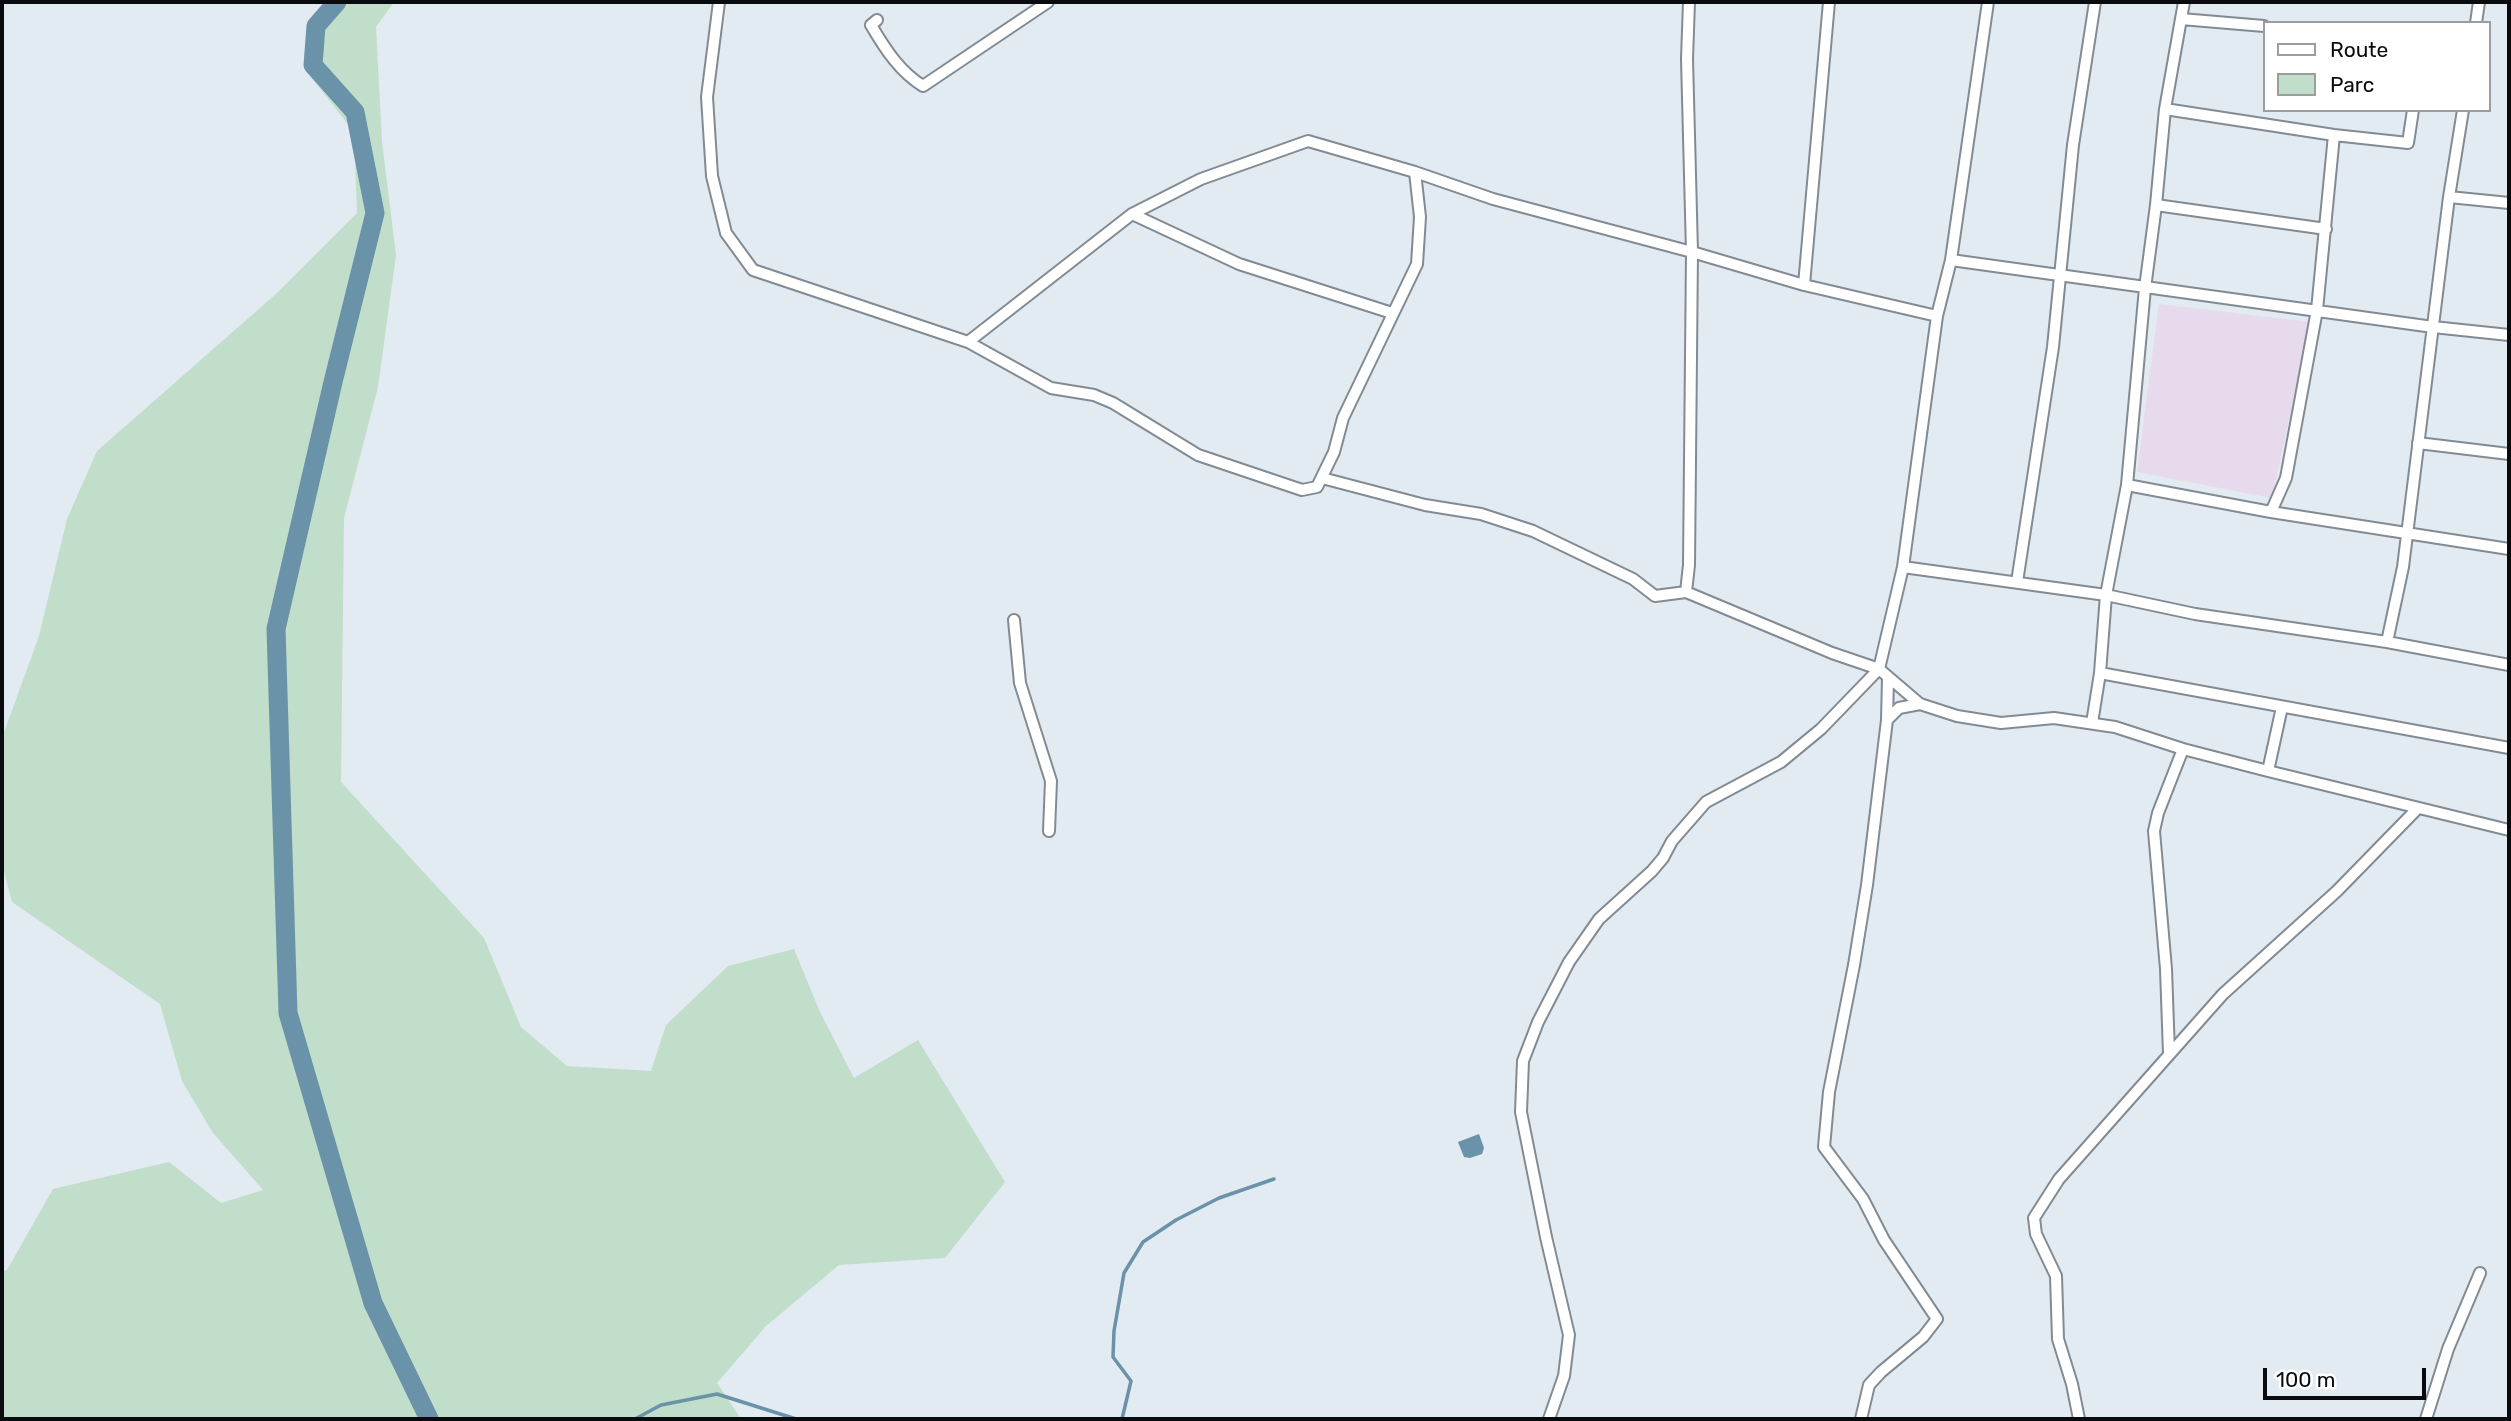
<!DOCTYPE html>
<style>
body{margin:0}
#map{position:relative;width:2511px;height:1421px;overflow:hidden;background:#e2eaf2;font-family:Rubik,sans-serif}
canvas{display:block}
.frame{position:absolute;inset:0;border:4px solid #090b0e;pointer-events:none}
.legend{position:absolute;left:2263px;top:21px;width:228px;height:91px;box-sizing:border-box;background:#fff;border:2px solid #9d9d9f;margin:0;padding:9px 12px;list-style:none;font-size:21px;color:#090b0e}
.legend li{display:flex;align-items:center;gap:14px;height:35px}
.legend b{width:35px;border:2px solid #9d9d9f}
.scale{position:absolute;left:2263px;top:1368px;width:163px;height:32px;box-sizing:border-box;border:4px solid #090b0e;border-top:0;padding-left:9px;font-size:21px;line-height:24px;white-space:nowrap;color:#090b0e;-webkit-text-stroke:5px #fff;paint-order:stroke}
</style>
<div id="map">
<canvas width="2511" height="1421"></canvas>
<div class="frame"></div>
<ul class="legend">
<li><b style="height:9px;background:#fff"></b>Route</li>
<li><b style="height:19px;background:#c0dec9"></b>Parc</li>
</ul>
<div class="scale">100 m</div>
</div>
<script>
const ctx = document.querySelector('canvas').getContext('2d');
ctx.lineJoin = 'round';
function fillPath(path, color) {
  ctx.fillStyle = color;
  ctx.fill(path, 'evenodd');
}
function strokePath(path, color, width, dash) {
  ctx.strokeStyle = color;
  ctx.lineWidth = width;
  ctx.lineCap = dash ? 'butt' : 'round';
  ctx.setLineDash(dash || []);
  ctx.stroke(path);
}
const education = new Path2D(`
 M2159 304 2310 322 2272 498 2137 472Z`);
const green = new Path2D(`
 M332 2H394L376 27 382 142 396 255 378 387 344 518 341 782 484 938 521 1027 567 1066 651 1071 666 1025 728 966 794 949 820 1012 854 1078 918 1040 1005 1182 945 1258 839 1265 766 1326 717 1383 741 1419H2V1272L7 1270 53 1189 169 1162 221 1203 263 1190 213 1133 182 1081 160 1004 12 902 2 864V738L39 636 67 519 97 451 277 293 357 213 354 132 304 68 311 28Z`);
const water = new Path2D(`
 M1479 1134 1484 1148 1482 1154 1470 1158 1464 1157 1458 1142Z`);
const stream = new Path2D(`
 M635 1419 661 1405 717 1394 796 1419
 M1122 1419 1131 1381 1113 1357 1114 1331 1124 1273 1143 1242 1176 1220 1219 1198 1274 1179`);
const river = new Path2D(`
 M337 2 316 26 313 65 355 112 375 213 333 382 276 629 288 1013 373 1303 429 1419`);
const minor = new Path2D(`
 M719 2 707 97 712 176 726 233 753 270 968 342 1051 388 1094 395 1113 403 1198 455 1302 490 1317 487 1334 452 1343 418 1417 264 1420 217 1415 172 1493 199 1692 252 1804 285 1937 316
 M2181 19 2264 26
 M877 20 871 25C885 49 900 72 923 86L1048 2
 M2476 23 2479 2
 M2165 109 2334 135 2408 143 2413 110
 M2449 197 2509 203
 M2156 205 2326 229
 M1132 214 1239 264 1392 313
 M1951 260 2433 327 2509 335
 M1804 285 1829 2
 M968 342 1132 214 1201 179 1308 141 1415 172
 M2418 443 2509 454
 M1322 478 1425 505 1481 514 1533 531 1633 579 1655 596 1686 592 1832 653 1879 669 1920 704 1957 716 2001 723 2054 718 2115 727 2183 749 2268 771 2509 830
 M2127 485 2271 512 2509 549
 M2271 512 2286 478 2317 310 2334 135
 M1903 567 2106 595 2195 614 2387 642 2509 665
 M2017 582 2053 347 2073 145 2095 2
 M1686 592 1689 565 1692 252 1687 59 1689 2
 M1014 620 1020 683 1051 781 1049 831
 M2387 642 2403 567 2449 197 2463 110
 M2100 673 2509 748
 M1887 720 1888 678
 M2092 723 2100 673 2106 595 2127 485 2145 288 2156 205 2165 109 2184 2
 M2268 771 2282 707
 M2169 1054 2166 969 2154 831 2158 813 2183 749
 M1549 1419 1564 1376 1569 1335 1546 1237 1521 1112 1523 1061 1538 1022 1569 962 1599 919 1652 871 1663 858 1672 841 1706 802 1781 762 1821 729 1879 669 1903 567 1937 316 1951 260 1988 2
 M1861 1419 1869 1385 1881 1372 1923 1337 1937 1319 1884 1240 1863 1199 1824 1147 1829 1092 1854 965 1867 885 1887 720 1899 708 1920 704
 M2079 1419 2072 1384 2058 1339 2056 1276 2036 1234 2034 1218 2059 1179 2223 994 2337 891 2418 808
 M2426 1419 2448 1349 2480 1273`);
fillPath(education, '#e7daed');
fillPath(green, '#c0dec9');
fillPath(water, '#6a92a8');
strokePath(stream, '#6a92a8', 3.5);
strokePath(river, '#6a92a8', 19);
strokePath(minor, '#838b92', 14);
strokePath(minor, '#fff', 10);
</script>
